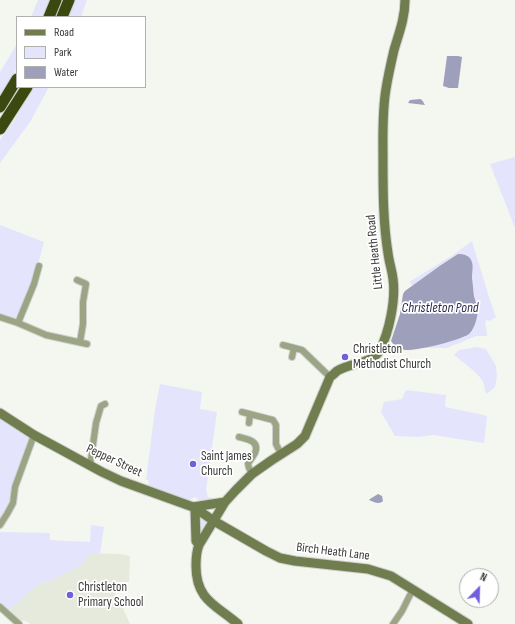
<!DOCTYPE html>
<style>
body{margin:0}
#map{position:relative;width:515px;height:624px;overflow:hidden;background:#f4f6f0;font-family:"Sofia Sans Condensed",sans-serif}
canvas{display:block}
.legend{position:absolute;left:16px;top:16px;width:130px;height:72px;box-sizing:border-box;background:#fff;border:1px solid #b0b0af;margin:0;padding:5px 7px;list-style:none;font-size:12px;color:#393a37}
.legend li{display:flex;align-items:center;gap:8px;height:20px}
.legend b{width:20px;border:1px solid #b0b0af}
.north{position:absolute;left:459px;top:568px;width:40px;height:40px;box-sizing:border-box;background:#fff;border:1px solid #b0b0af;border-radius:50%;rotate:23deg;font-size:11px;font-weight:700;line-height:16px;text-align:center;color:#393a37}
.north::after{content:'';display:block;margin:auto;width:14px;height:18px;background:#6f5fda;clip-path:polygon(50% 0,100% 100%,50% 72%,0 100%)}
</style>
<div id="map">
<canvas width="515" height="624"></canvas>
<ul class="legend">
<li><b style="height:5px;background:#707d4f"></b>Road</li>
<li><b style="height:11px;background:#e4e5fc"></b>Park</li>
<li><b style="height:11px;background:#9e9fba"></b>Water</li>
</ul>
<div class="north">N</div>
</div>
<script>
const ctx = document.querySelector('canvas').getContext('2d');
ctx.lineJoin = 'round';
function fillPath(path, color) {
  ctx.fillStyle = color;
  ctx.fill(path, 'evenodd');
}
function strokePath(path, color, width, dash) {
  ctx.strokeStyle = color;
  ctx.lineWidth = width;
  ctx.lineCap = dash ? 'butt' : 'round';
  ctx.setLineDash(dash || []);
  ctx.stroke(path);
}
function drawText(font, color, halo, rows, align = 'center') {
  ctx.font = font + ' "Sofia Sans Condensed",sans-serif';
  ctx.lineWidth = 3.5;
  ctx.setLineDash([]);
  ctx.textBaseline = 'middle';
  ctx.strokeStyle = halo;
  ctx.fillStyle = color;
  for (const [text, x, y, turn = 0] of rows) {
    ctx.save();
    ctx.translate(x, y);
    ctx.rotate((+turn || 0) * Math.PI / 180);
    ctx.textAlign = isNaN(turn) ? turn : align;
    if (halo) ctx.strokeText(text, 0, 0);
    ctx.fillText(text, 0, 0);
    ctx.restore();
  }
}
const built = new Path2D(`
 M90 553 120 554 130 556 129 582H117L113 607 122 606 130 624H30L28 622 18 619 9 611 38 584 51 581 81 565Z`);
const green = new Path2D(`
 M38 0H50L43 17H31Z
 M73 0H87L81 17H66Z
 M17 44V68L5 92 0 98V72Z
 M32 87H49L30 122 0 163V140L15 119Z
 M515 157V228L490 164Z
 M0 225 44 242 33 283 20 313 17 317 14 318 0 313Z
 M472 241 489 297 496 317 490 321 486 320C484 328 488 330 487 336H476L447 348H423L456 339 469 334 474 326 478 312 473 289 472 276 473 268 448 260 441 265 413 286 409 282 453 255Z
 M477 347 486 349 496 366 497 376 495 387 487 394C484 390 485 387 483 382 480 374 461 361 454 355L459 350Z
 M160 384 202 392 200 409 217 412 206 490 208 497 216 499 209 501H200L195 497 188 501 149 487 148 480H146L155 409Z
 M406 390 446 395 445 407 484 415 487 416 484 443 433 435 419 437 395 436 381 412 384 402 402 399Z
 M0 417 29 435V438L11 488V500L9 504 0 521Z
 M199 515 208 522 199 536Z
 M91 525 104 527 100 554 90 553 81 565 51 581 38 584 9 611 0 604V532L50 533V540L90 542Z`);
const water = new Path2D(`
 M447 56H458L462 57 458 88H449L443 86Z
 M420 99 422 100 425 105 408 103 410 100Z
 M458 254C463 254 469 255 471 260 474 265 472 272 472 278 473 284 473 290 474 296 476 303 479 310 477 317 476 322 473 331 469 334 461 340 417 351 406 350 399 350 395 347 391 341L400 314 403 294 405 291 441 265Z
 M378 494 382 496 383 501C379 505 374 502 369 500L370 499Z`);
const street = new Path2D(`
 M77 280 86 284 83 302V324L80 342
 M0 317 18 323 46 335 87 344
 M18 323 34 284 39 266
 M283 345 302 350 330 377
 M292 357 294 348
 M242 412 273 420 276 425V444L281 454
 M249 423 250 414
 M239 437C247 439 260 441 255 453 253 457 250 460 248 464L249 468 252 474
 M90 466 96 423 101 406 105 404
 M0 525 7 514 13 503 15 487 34 435
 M0 607 19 624
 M393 624 402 611 413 589`);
const secondary = new Path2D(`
 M0 413 34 435 102 472 121 481 193 507 225 502
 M193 507 195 508 196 541 199 545
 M195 508 214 521 266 551 280 558 295 561 368 569 391 576 468 624
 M238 624C216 605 196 600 196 566 196 558 196 552 199 545L225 502 236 490 252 474 272 460 297 444 305 436 330 377C333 375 335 373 337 371 349 363 373 364 380 350 389 332 396 300 393 279 392 270 389 262 388 253 383 222 383 190 383 159 383 136 382 112 386 89 388 76 391 63 394 50 399 33 405 18 405 0`);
const highway = new Path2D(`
 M49 17 56 0
 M62 17 69 0
 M0 107 17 79
 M0 129 27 87`);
const markers = [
 [345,357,4,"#6f5fda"],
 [193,464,4,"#6f5fda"],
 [70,595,4,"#6f5fda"]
];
const streetNames = [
 ["Little Heath Road",375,252,-96],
 ["Pepper Street",114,461,25],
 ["Birch Heath Lane",333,552,7]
];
const poiNames = [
 ["Christleton",353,350],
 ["Methodist Church",353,365],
 ["Saint James",201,457],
 ["Church",201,472],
 ["Christleton",78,588],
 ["Primary School",78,603]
];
const waterNames = [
 ["Christleton Pond",440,308]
];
fillPath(built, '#e5eadd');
fillPath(green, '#e4e5fc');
fillPath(water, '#9e9fba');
strokePath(street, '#cfd0cb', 8);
strokePath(secondary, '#cfd0cb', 11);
strokePath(highway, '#cfd0cb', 13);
strokePath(street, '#9ba485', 6);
strokePath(secondary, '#707d4f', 9);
strokePath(highway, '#3b4810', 11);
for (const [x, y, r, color] of markers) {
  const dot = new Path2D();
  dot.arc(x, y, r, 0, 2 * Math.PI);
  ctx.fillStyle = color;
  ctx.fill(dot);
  strokePath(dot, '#fff', 1.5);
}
drawText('13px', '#393a37', '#fff', streetNames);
drawText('13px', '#393a37', '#fff', poiNames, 'left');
drawText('italic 14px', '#2d2a52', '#fff', waterNames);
</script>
